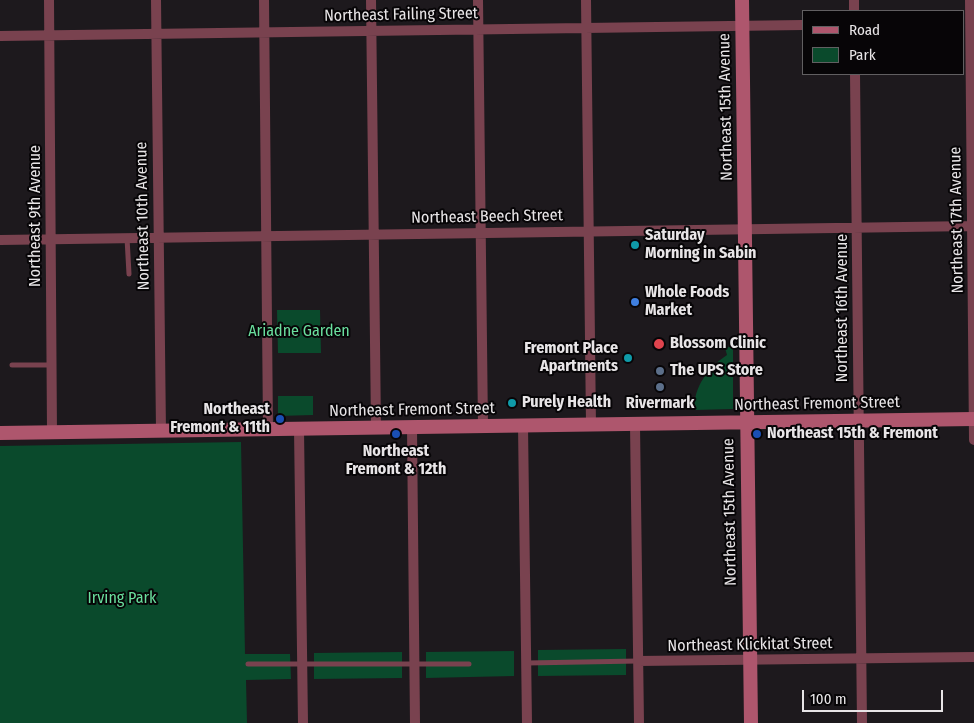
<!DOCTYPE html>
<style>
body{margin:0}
#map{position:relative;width:974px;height:723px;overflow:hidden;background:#1d191d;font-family:"Fira Sans Condensed",sans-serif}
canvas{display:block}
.legend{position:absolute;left:802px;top:10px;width:162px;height:65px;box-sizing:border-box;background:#070507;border:1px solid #615f61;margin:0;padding:6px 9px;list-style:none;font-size:15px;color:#e8e5e7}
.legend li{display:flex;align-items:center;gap:10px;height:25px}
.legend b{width:25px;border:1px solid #615f61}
.scale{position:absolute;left:802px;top:690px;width:141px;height:22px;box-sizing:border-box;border:2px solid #e8e5e7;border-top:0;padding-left:6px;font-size:15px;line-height:18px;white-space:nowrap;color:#e8e5e7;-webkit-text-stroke:4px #070507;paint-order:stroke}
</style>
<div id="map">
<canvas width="974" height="723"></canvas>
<ul class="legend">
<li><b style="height:6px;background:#ae566d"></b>Road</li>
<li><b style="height:14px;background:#0a4a2c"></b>Park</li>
</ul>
<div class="scale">100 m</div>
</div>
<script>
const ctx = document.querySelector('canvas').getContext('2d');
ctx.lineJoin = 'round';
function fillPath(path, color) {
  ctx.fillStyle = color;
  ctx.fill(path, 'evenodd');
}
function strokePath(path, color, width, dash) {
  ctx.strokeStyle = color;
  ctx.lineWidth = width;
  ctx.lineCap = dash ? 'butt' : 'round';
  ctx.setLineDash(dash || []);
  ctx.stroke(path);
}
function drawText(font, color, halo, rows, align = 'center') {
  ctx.font = font + ' "Fira Sans Condensed",sans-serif';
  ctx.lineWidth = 4;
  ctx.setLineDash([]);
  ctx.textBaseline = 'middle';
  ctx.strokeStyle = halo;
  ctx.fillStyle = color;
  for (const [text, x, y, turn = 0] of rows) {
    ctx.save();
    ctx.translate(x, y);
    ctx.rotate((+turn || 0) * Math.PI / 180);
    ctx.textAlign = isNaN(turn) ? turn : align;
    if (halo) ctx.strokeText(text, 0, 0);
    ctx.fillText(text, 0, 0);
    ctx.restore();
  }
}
const green = new Path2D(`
 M277 310H320L321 353H278Z
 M733 346V409L694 410C694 386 708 368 727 355L725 348Z
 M278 396H313V415L278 416Z
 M241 442 245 654H290L291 679 246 680 247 723H0V446Z
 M626 649V675L538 676V650Z
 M514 651V676L426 678V652Z
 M402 652V678L314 679V653Z`);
const lane = new Path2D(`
 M127 238 129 274
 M12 365H52
 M527 663 638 661
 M248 664H469`);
const street = new Path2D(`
 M49 0 52 432
 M156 0 161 431
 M264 0 268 429
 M371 0 376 428
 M478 0 483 427
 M586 0 591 425
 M854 0V11
 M970 0 974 440
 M0 36 803 25
 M855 74 862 723
 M0 240 974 226
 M635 425 639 723
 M523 426 527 723
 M412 428 415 723
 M299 429 303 723
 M638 661 974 657`);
const secondary = new Path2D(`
 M742 0 751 723
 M0 433 974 419`);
const markers = [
 [635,245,5,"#0f9aa8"],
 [635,302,5,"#3f7fe0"],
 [659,344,6,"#e0444e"],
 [628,358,5,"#0f9aa8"],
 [660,371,5,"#5c6f8a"],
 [660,387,5,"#5c6f8a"],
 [512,403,5,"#0f9aa8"],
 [280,419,5,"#1a4fb4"],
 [396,434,5,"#1a4fb4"],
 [757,434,5,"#1a4fb4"]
];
const streetNames = [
 ["Northeast Failing Street",401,15,-1],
 ["Northeast 15th Avenue",726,107,-91],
 ["Northeast 9th Avenue",36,216,-90],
 ["Northeast 10th Avenue",143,216,-91],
 ["Northeast Beech Street",487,217,-1],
 ["Northeast 17th Avenue",957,220,-91],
 ["Northeast 16th Avenue",843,308,-90],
 ["Northeast Fremont Street",817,404,-1],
 ["Northeast Fremont Street",412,410,-1],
 ["Northeast 15th Avenue",730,512,-91],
 ["Northeast Klickitat Street",750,645,-1]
];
const poiNames = [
 ["Saturday",645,236],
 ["Morning in Sabin",645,254],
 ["Whole Foods",645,293],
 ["Market",645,311],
 ["Blossom Clinic",670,344],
 ["Fremont Place",618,349,"right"],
 ["Apartments",618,367,"right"],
 ["The UPS Store",670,371],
 ["Purely Health",522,403],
 ["Rivermark",660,404,"center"],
 ["Northeast",270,410,"right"],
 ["Fremont & 11th",270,428,"right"],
 ["Northeast 15th & Fremont",767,434],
 ["Northeast",396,452,"center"],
 ["Fremont & 12th",396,470,"center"]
];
const parkNames = [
 ["Ariadne Garden",299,332],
 ["Irving Park",122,599]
];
fillPath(green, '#0a4a2c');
strokePath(lane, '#79424f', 5);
strokePath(street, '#79424f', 10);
strokePath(secondary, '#ae566d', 14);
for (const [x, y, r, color] of markers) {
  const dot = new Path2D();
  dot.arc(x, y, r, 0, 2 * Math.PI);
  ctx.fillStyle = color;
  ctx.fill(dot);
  strokePath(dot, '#070507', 2);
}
drawText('16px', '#e8e5e7', '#070507', streetNames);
drawText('bold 16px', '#e8e5e7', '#070507', poiNames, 'left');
drawText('16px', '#6adf9e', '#070507', parkNames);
</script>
